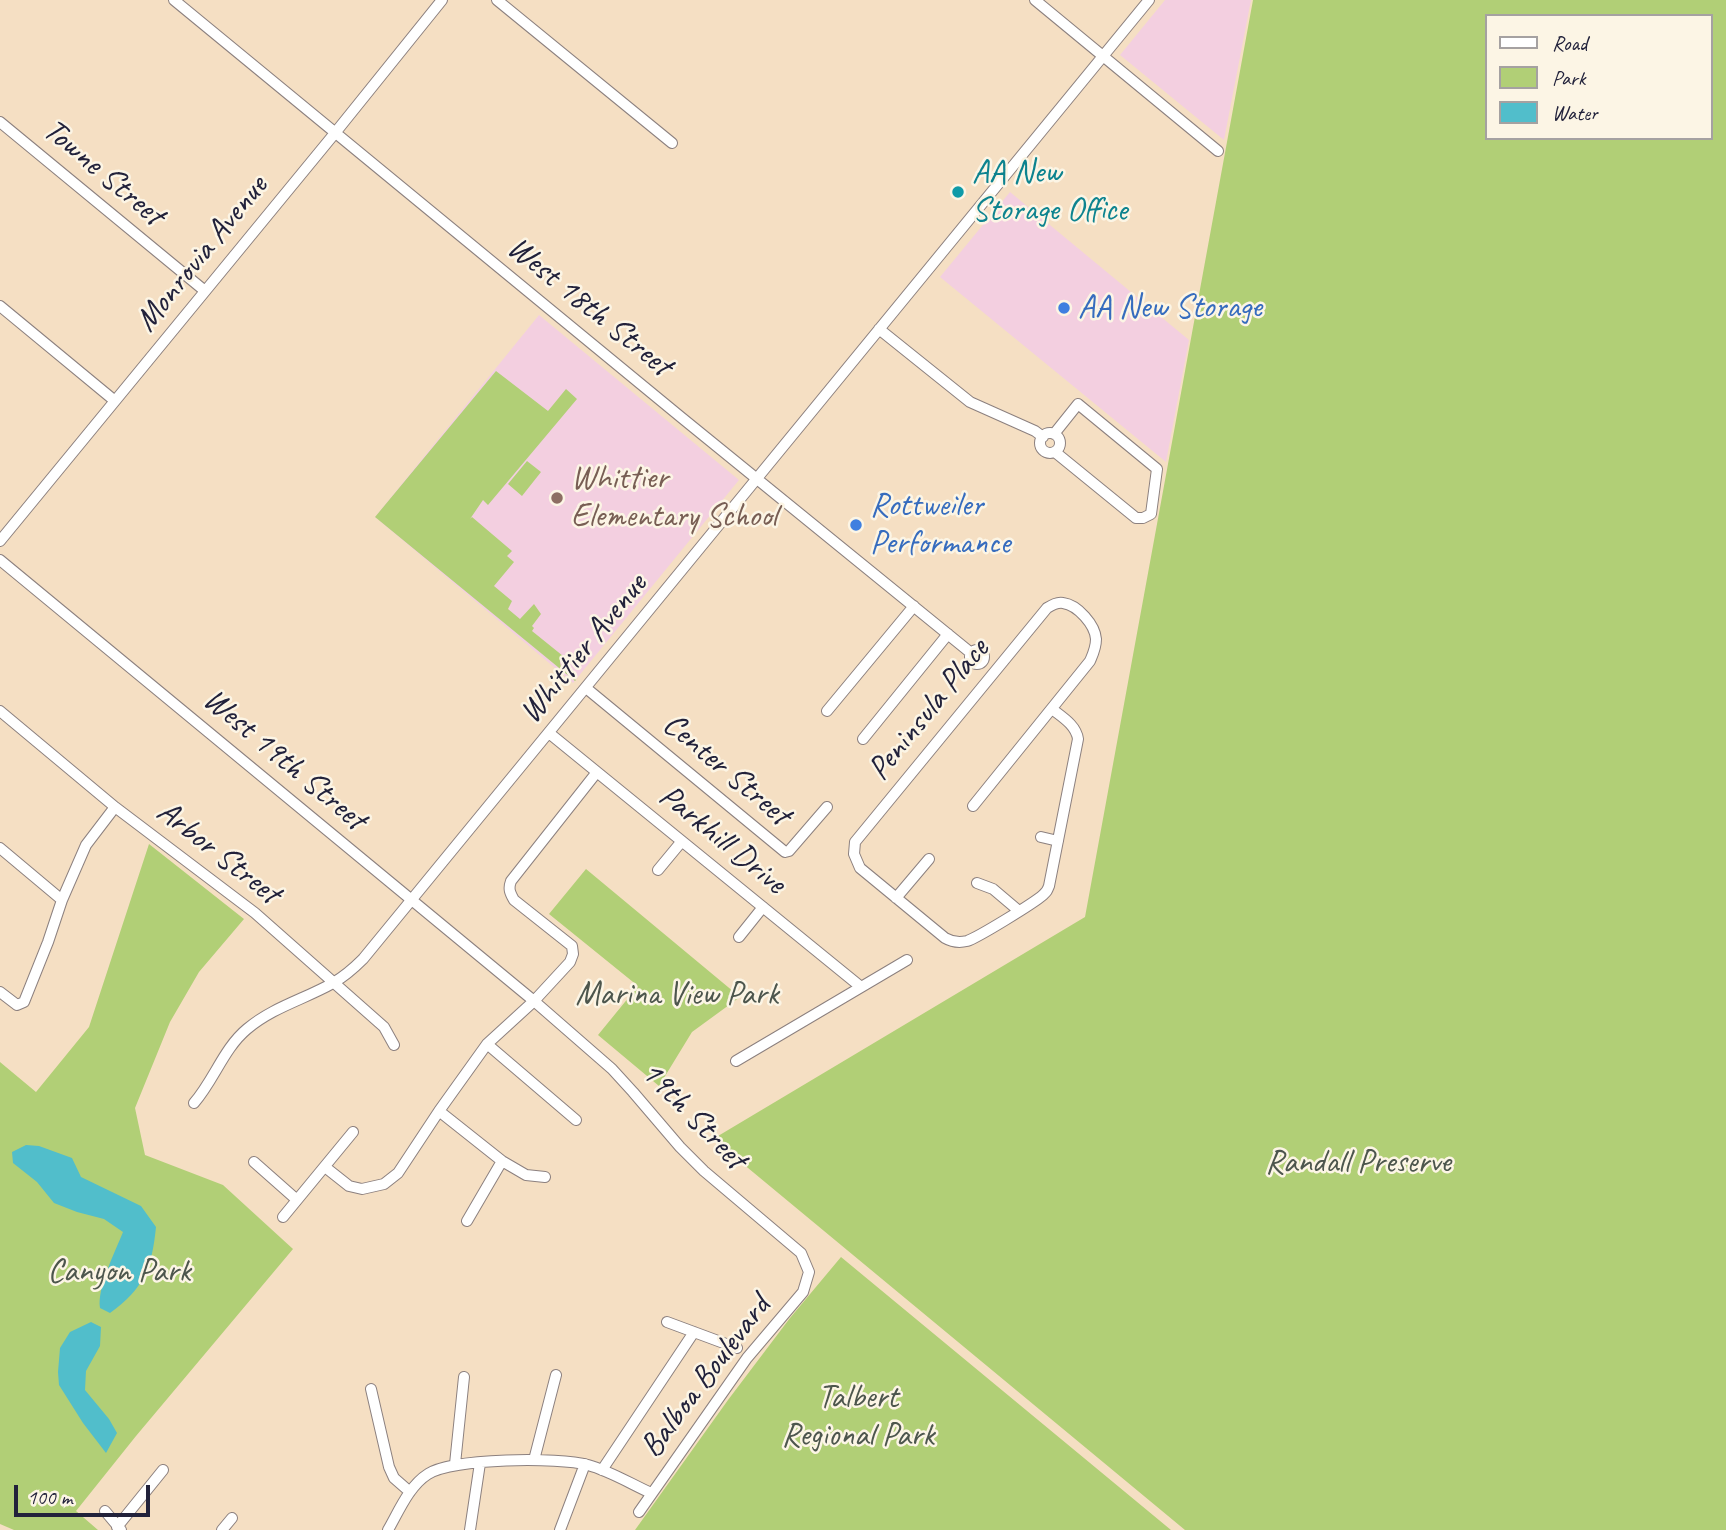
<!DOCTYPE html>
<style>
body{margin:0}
#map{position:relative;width:1726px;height:1530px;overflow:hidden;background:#f5dfc3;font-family:Caveat,sans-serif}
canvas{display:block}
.legend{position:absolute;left:1485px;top:14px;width:228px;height:126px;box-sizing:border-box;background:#fcf5e5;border:2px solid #a5a1a1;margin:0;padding:9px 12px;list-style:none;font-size:21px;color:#22223b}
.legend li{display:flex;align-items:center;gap:14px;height:35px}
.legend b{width:35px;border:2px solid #a5a1a1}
.scale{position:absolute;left:14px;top:1485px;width:136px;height:32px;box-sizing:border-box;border:4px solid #22223b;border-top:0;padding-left:9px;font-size:21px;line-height:24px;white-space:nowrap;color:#22223b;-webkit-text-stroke:5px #fcf5e5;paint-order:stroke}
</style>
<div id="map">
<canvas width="1726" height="1530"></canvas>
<ul class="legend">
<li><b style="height:9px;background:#fff"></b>Road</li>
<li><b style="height:19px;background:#b1cf76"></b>Park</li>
<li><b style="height:19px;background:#51becb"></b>Water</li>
</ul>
<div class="scale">100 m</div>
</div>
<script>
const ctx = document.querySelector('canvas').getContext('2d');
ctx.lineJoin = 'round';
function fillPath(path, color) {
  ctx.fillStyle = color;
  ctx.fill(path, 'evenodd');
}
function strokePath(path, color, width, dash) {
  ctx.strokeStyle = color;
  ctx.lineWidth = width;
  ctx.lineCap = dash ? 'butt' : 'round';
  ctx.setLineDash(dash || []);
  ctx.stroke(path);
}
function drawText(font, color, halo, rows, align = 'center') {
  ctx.font = font + ' Caveat,sans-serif';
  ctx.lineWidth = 5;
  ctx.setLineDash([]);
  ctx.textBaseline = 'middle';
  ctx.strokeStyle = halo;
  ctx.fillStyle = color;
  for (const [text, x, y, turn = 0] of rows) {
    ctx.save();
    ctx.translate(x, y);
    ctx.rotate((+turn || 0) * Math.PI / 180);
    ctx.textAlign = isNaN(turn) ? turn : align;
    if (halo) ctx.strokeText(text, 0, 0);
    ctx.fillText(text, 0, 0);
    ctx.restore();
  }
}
const built = new Path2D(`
 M1165 0H1251L1224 140 1120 55Z
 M1010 192 1189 340 1166 462 940 277Z
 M539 315 739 480 573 683 375 517Z`);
const green = new Path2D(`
 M1253 0H1726V1530H1185L713 1139 1085 917ZM1486 16H1710V138H1486Z
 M496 371 548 411 566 389 577 399 488 505 483 500 470 519 472 517 512 551 507 556 514 562 494 586 512 601 508 609 520 619 534 604 541 614 532 626 534 628 532 631 563 656 560 662 561 667 576 680 575 681 375 517Z
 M527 461 541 472 522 496 508 484Z
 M149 844 244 919 199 972 170 1022 135 1108 145 1155 223 1185 293 1249 136 1436 76 1511 98 1530H14L0 1524V1062L36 1092 89 1027Z
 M586 869 740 997 692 1032 659 1086 598 1035 638 986 549 914Z
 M841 1257 1171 1530H635L728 1400 790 1318Z`);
const water = new Path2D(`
 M26 1145 39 1146 72 1158 81 1177 141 1206 156 1227C152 1267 144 1289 110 1313L100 1308C97 1288 115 1252 123 1232L104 1219 77 1212 54 1203 37 1182 13 1163 12 1152Z
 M91 1322 101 1327 100 1346 86 1371 85 1390 109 1419 117 1433 106 1453 83 1423 59 1385 58 1372 60 1348 70 1332Z`);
const minor = new Path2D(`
 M174 0 682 418 971 653
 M497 0 672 143
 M1035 0 1218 151
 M0 122 205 291
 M0 306 115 401
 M879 329 970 402 1035 431 1043 437
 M1040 443a10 10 0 1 1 20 0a10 10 0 1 1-20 0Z
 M1054 434 1078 404 1157 469 1151 514 1143 518H1136L1055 452
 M0 541 335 133 442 0
 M0 560 534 1001 612 1069 633 1092 680 1147 704 1171 801 1253 809 1272 803 1292 747 1358 639 1512
 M970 657a7 7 0 1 1 14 0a7 7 0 1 1-14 0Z
 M586 688 785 852 789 851 827 807
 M0 711 115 807 255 913 384 1027 394 1045
 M827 711 914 606
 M549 733 861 987
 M863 739 948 634
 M973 806 1090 661C1093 654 1096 648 1096 639 1095 625 1078 605 1063 603 1057 602 1052 605 1047 608L855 842 854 854 860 868 945 938C952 942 959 943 967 941 977 938 1034 903 1043 895 1047 891 1047 891 1049 886L1078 739C1076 725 1062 717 1052 709
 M1041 837 1058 841
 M0 848 62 900
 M658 870 682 841
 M977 883 993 889 1019 911
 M896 898 929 859
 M739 937 763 907
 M0 992 17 1005 24 1002 48 942 62 900 86 845 115 807
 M487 1044 576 1120
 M736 1061 907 960
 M194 1103C214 1080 224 1048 247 1029 273 1007 305 999 333 983 345 976 354 968 363 959L1149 0
 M439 1111 502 1161 526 1175 545 1177
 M254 1162 297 1200
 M325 1167 349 1186 362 1189 384 1184 398 1173 439 1111 487 1044 534 1001 570 962 573 954 572 946 514 900C510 893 508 889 511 881L597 772
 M283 1217 353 1132
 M467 1221 502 1161
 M667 1322 737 1348
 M371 1389 389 1467 394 1478 410 1492
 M534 1460 556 1375
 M455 1464 464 1377
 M602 1470 694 1332
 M105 1511 121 1530
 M117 1527 163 1470
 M222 1530 232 1518
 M388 1530C399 1511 409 1486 428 1474 452 1458 559 1457 588 1465 610 1471 631 1484 651 1493
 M470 1530 480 1463
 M560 1530 585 1464`);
const markers = [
 [958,192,7,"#0f9aa8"],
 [1064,308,7,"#3f7fe0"],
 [557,498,7,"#8d6e63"],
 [856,525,7,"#3f7fe0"]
];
const streetNames = [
 ["Towne Street",103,173,40],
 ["Monrovia Avenue",202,254,-51],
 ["West 18th Street",589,307,39],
 ["Whittier Avenue",584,649,-51],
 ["Peninsula Place",929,710,-51],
 ["West 19th Street",284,760,40],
 ["Center Street",726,770,40],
 ["Parkhill Drive",722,840,39],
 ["Arbor Street",218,853,38],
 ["19th Street",693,1116,46],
 ["Balboa Boulevard",706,1377,-53]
];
const cultureNames = [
 ["AA New",972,173],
 ["Storage Office",972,211]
];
const shopNames = [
 ["AA New Storage",1078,308],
 ["Rottweiler",870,506],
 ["Performance",870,544]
];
const educationNames = [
 ["Whittier",571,479],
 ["Elementary School",571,517]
];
const parkNames = [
 ["Marina View Park",677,995],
 ["Randall Preserve",1358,1163],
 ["Canyon Park",119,1272],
 ["Talbert",858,1398],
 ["Regional Park",858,1436]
];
fillPath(built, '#f3cfe0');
fillPath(green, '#b1cf76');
fillPath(water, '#51becb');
strokePath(minor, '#8c807f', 12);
strokePath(minor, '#fff', 10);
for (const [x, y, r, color] of markers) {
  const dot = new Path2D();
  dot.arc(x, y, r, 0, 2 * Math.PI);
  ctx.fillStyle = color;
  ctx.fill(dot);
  strokePath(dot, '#fcf5e5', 2.5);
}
drawText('33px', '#22223b', '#fcf5e5', streetNames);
drawText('33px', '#0d838f', '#fcf5e5', cultureNames, 'left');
drawText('33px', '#366cbe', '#fcf5e5', shopNames, 'left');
drawText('33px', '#785e54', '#fcf5e5', educationNames, 'left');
drawText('33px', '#4d564d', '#fcf5e5', parkNames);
</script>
